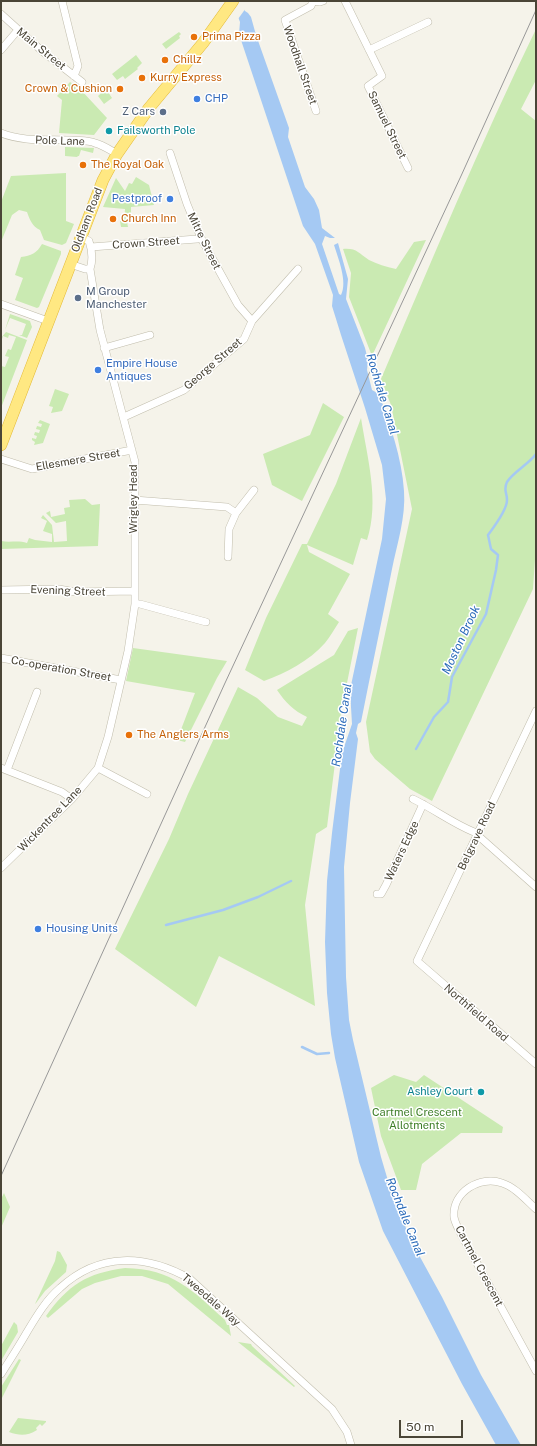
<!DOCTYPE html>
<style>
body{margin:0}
#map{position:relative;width:537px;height:1446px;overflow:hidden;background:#f5f3ea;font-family:"Public Sans",sans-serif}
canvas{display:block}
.frame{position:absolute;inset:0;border:2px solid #4a4537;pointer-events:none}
.scale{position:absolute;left:399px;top:1420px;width:64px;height:18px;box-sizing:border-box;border:2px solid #4a4537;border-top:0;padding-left:5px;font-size:12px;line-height:14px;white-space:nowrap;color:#4a4537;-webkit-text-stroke:3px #fff;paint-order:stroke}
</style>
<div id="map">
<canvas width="537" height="1446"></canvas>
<div class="frame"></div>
<div class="scale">50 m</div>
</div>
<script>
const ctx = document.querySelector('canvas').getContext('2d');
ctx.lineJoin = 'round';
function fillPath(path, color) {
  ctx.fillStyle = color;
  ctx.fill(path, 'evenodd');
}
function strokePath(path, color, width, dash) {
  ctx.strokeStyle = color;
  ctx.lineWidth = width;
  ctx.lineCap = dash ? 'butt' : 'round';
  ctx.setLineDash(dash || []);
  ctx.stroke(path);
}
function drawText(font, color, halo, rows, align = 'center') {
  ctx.font = font + ' "Public Sans",sans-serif';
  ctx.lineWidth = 3;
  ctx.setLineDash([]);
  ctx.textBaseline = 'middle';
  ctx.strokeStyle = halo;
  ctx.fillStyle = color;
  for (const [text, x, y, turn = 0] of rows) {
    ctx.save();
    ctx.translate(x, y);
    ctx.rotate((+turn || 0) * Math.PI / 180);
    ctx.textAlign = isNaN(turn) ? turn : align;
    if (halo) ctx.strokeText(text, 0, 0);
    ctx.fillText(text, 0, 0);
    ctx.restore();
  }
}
const green = new Path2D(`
 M536 29V80L521 109 536 121V545L533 589 432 801 410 789 375 759 370 752 366 722 412 509 391 405 381 379C431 262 480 144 536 29Z
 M179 32 181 34 179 36 180 38 166 49 162 44Z
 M136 55 142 63 137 68 138 69 125 79 123 76 117 80 112 74Z
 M70 82 81 90 107 118 94 135 59 133 62 100 57 96Z
 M106 89 112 98 104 104 98 96Z
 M65 147 94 148 93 153 81 150 79 156H78L77 157 65 156Z
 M66 173V221L74 224 66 243 62 245 44 240 40 230C32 226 30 220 27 212L19 210 12 215 1 242V202L11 176Z
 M136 177 149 185 154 205 131 207V214L126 215V217L128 227H121L120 221H124L125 209 103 207 116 178 125 191 129 183 132 184Z
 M426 240 372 356 349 297 351 273 343 249C357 248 358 253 369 260 377 264 386 267 396 269L414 242Z
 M42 244 61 251V254L39 307 37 308 15 300 23 278 15 275 21 257C31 256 37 253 42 244Z
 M10 314 30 321 32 327 27 338 19 335H22L26 324 10 318 5 330Z
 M6 332 27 340 1 408V366L5 367 9 357 5 356 8 349 11 350 16 337 9 335 8 338 3 336 1 342V338Z
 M55 389 69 394 62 411 51 413 53 407 49 406Z
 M323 403 344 417 302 501 272 485 263 454 310 435Z
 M361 418C367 457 380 501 367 540L361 538 353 565 307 545 309 552 350 574 328 614 339 622C335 628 330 637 325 643 309 661 286 673 264 681L245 670 266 618 302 544H307L336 484Z
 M40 420 50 424 43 443 34 445 35 442 32 440V438L36 439 37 436 34 435 35 432 39 433 40 430 36 429 37 426 41 427 42 424 38 423Z
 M85 499 92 505 100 504 98 546 1 549V541C10 543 18 540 27 543L29 538 35 540 52 542V534L43 531 47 521 41 518 43 515 52 525 54 542 67 541 66 521 56 523 46 513 50 511 51 517 65 514 64 508 70 507 69 500Z
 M358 628 337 733 335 763 327 827 316 834 305 905 315 1006 219 956 196 1007 115 949 169 839 188 794 238 687 257 698 278 717 302 726 307 717C294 711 285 702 277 690L334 655 348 631Z
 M133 648 227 661 217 678 185 742 177 740 195 693 126 681Z
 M394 1075 416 1082 424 1075 503 1127 502 1133H461L422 1164 416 1190H401L381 1136 371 1088Z
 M4 1193 10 1207 1 1228V1199Z
 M57 1251 60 1252 67 1265 66 1272 45 1291 36 1303 35 1304 55 1261Z
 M125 1268C173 1269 192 1290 225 1320L227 1325H229L231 1336 168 1284 142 1276H121L95 1283 82 1289 48 1318 46 1316C68 1285 87 1273 125 1268Z
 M14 1322 17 1325 18 1332 1 1361V1346Z
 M238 1342 251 1344 252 1346 295 1386 294 1387Z
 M19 1359 21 1360 1 1400V1387Z
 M18 1418 46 1421V1422L42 1426 40 1424 36 1428 37 1430C27 1436 20 1436 9 1432Z`);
const water = new Path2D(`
 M232 1H240L245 11 248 13 251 17 256 35 289 128 288 137 305 187 314 199 319 210 322 228 335 238H330L325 236 322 244 339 294 341 295C348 282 338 258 334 245L338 243 348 279 346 299 365 348 368 360 367 370 372 390 379 394C390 424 402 458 404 491 406 517 397 544 392 569 382 620 371 671 361 722L358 724 356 733 358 739 350 803 344 867 346 977 349 1020 353 1040 381 1157 394 1201 414 1246 442 1297 481 1375 521 1445H496L462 1384 383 1231 359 1162 335 1058 331 1034 327 993 325 942 327 881 332 833 342 753 352 724 350 690 382 539 386 499 382 465 365 408 341 335 332 306 333 295 315 244 303 226 239 34 240 22Z`);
const pier = new Path2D(`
 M230 1H243L246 8 238 19Z`);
const stream = new Path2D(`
 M416 749 434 717 448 702 452 677 486 614 496 570 498 555 491 549 488 535C494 527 507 510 507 500 507 492 503 490 507 482 513 472 529 464 536 454
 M166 925 223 910 258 897 291 881
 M302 1047 317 1054 329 1053`);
const minor = new Path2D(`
 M62 1 78 66 74 76
 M313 1 311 6 285 20 316 111
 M314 1 320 2 323 1
 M345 1 382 76 368 86 408 168
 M1 14 42 51 82 82
 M1 50 18 30
 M369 50 428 22
 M1 133C23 142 47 139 71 140 79 141 88 140 95 143 103 145 110 150 117 154
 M170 153 187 204 201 238 238 305 252 321
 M91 247 197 239 201 238
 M70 264 85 269H90
 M1 304 48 321
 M104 348 150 335
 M124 417 184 390 244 339 252 321 298 269
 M1 459 32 469 132 450
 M134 500 227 507 236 513
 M228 557 229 529 236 513 254 490
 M1 590 59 589 75 592 135 591
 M135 604H140L206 622
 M1 658 121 680
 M536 711 417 961 536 1064
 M1 768 62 792 72 799
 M98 768 147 794
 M7 770 37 692
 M413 799C434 809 452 823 474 832L536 887
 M1 868 72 799 98 768 108 737 128 651 135 604V462L100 330 90 269C93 260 92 250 89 241L81 237
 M377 894H381L386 885 423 804
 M536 1209C526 1200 515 1187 502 1183 480 1175 452 1192 454 1217 455 1223 458 1228 461 1234L536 1371
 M1 1374C10 1360 19 1346 27 1332 36 1317 46 1300 60 1288 99 1252 146 1254 190 1279L332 1409 347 1432 351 1445`);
const trunk = new Path2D(`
 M1 445 103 180 117 154 149 108 203 43 233 1`);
const tram = new Path2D(`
 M1 1176 225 683 461 176 536 10`);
const markers = [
 [194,37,4,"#e8710a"],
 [165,60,4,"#e8710a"],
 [142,78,4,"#e8710a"],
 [120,89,4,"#e8710a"],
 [197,99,4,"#3f7fe0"],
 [163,112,4,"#5c6f8a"],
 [109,131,4,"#0f9aa8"],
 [83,165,4,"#e8710a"],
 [170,199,4,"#3f7fe0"],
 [113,219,4,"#e8710a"],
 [78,298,4,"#5c6f8a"],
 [98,370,4,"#3f7fe0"],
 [129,735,4,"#e8710a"],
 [38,929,4,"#3f7fe0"],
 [481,1092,4,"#0f9aa8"]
];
const foodNames = [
 ["Prima Pizza",202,37],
 ["Chillz",173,60],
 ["Kurry Express",150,78],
 ["Crown & Cushion",112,89,"right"],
 ["The Royal Oak",91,165],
 ["Church Inn",121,219],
 ["The Anglers Arms",137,735]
];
const streetNames = [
 ["Main Street",41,49,39],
 ["Woodhall Street",300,65,71],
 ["Samuel Street",387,125,64],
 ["Pole Lane",60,141,2],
 ["Oldham Road",87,220,-69],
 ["Mitre Street",204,241,64],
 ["Crown Street",146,243,-4],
 ["George Street",213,364,-41],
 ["Ellesmere Street",78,460,-10],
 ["Wrigley Head",134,499,-90],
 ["Evening Street",68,591,2],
 ["Co-operation Street",61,669,10],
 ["Wickentree Lane",50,819,-46],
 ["Belgrave Road",477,836,-65],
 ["Waters Edge",402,851,-65],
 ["Northfield Road",476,1013,41],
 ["Cartmel Crescent",479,1266,62],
 ["Tweedale Way",211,1300,41]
];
const shopNames = [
 ["CHP",205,99],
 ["Pestproof",162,199,"right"],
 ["Empire House",106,364],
 ["Antiques",106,377],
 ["Housing Units",46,929]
];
const serviceNames = [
 ["Z Cars",155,112],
 ["M Group",86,292,"left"],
 ["Manchester",86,305,"left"]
];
const cultureNames = [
 ["Failsworth Pole",117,131],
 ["Ashley Court",473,1092,"right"]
];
const parkNames = [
 ["Cartmel Crescent",417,1113],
 ["Allotments",417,1126]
];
const waterNames = [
 ["Rochdale Canal",382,394,73],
 ["Moston Brook",461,640,-65],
 ["Rochdale Canal",342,725,-82],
 ["Rochdale Canal",405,1217,68]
];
fillPath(green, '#caeab2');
fillPath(water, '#a5c9f3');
fillPath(pier, '#f5f3ea');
strokePath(stream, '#a5c9f3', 2.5);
strokePath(minor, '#c1bdac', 8);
strokePath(trunk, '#e3b936', 12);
strokePath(minor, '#fff', 7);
strokePath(trunk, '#ffe882', 11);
strokePath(tram, '#989898', 1);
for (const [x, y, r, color] of markers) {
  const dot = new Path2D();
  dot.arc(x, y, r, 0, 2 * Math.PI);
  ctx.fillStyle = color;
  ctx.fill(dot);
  strokePath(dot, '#fff', 1.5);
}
drawText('11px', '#c56008', '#fff', foodNames, 'left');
drawText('11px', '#4a4537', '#fff', streetNames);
drawText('11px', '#366cbe', '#fff', shopNames, 'left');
drawText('11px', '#4e5e75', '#fff', serviceNames, 'right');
drawText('11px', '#0d838f', '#fff', cultureNames, 'left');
drawText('11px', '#3e7e28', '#fff', parkNames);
drawText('italic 12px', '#2c6cba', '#fff', waterNames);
</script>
